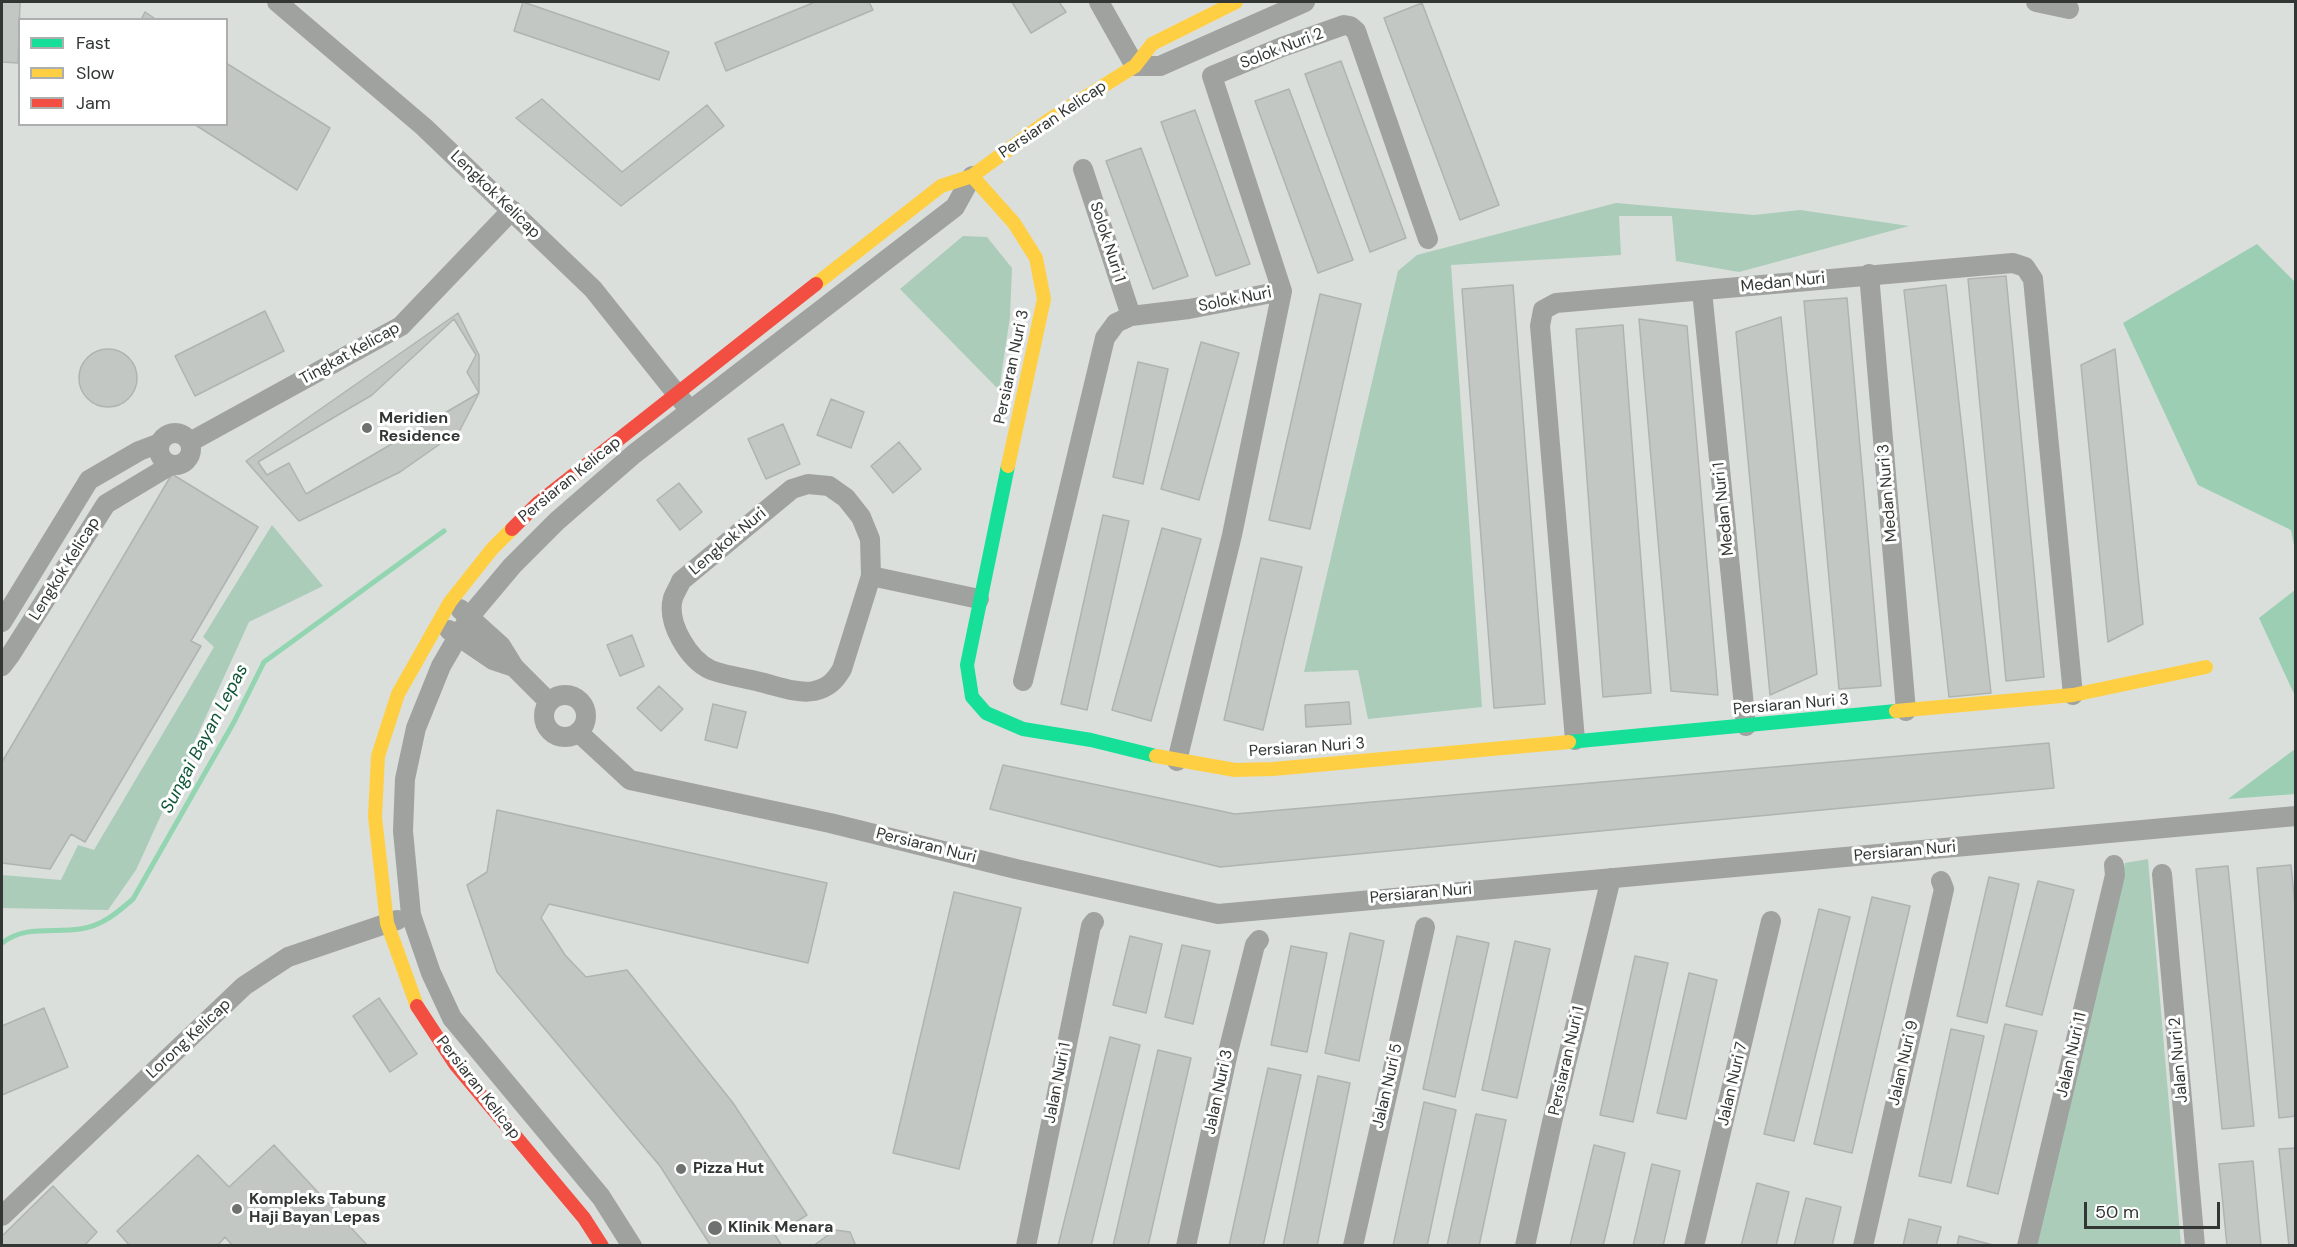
<!DOCTYPE html>
<style>
body{margin:0}
#map{position:relative;width:2297px;height:1247px;overflow:hidden;background:#dadfdc;font-family:"DM Sans",sans-serif}
canvas{display:block}
.frame{position:absolute;inset:0;border:3px solid #323634;pointer-events:none}
.legend{position:absolute;left:18px;top:18px;width:210px;height:108px;box-sizing:border-box;background:#fff;border:2px solid #adafae;margin:0;padding:8px 10px;list-style:none;font-size:18px;color:#323634}
.legend li{display:flex;align-items:center;gap:12px;height:30px}
.legend b{width:30px;border:2px solid #adafae}
.scale{position:absolute;left:2084px;top:1202px;width:136px;height:27px;box-sizing:border-box;border:3px solid #323634;border-top:0;padding-left:8px;font-size:18px;line-height:21px;white-space:nowrap;color:#323634;-webkit-text-stroke:4px #fff;paint-order:stroke}
</style>
<div id="map">
<canvas width="2297" height="1247"></canvas>
<div class="frame"></div>
<ul class="legend">
<li><b style="height:8px;background:#16e098"></b>Fast</li>
<li><b style="height:8px;background:#ffcf43"></b>Slow</li>
<li><b style="height:8px;background:#f24e42"></b>Jam</li>
</ul>
<div class="scale">50 m</div>
</div>
<script>
const ctx = document.querySelector('canvas').getContext('2d');
ctx.lineJoin = 'round';
function fillPath(path, color) {
  ctx.fillStyle = color;
  ctx.fill(path, 'evenodd');
}
function strokePath(path, color, width, dash) {
  ctx.strokeStyle = color;
  ctx.lineWidth = width;
  ctx.lineCap = dash ? 'butt' : 'round';
  ctx.setLineDash(dash || []);
  ctx.stroke(path);
}
function drawText(font, color, halo, rows, align = 'center') {
  ctx.font = font + ' "DM Sans",sans-serif';
  ctx.lineWidth = 6;
  ctx.setLineDash([]);
  ctx.textBaseline = 'middle';
  ctx.strokeStyle = halo;
  ctx.fillStyle = color;
  for (const [text, x, y, turn = 0] of rows) {
    ctx.save();
    ctx.translate(x, y);
    ctx.rotate((+turn || 0) * Math.PI / 180);
    ctx.textAlign = isNaN(turn) ? turn : align;
    if (halo) ctx.strokeText(text, 0, 0);
    ctx.fillText(text, 0, 0);
    ctx.restore();
  }
}
const green = new Path2D(`
 M1616 203 1754 215 1800 210 1909 226 1739 272 1676 261 1672 216H1619L1621 255 1451 265 1482 707 1368 719 1358 670 1304 672 1398 271 1417 255Z
 M963 236 987 237 1012 268 1010 317 999 390 900 289Z
 M272 525 323 586 249 622 136 870 108 910 2 908V875L61 880 78 845 94 850 214 647 203 637Z
 M2148 859 2181 1245 2037 1246 2125 863Z`);
const forest = new Path2D(`
 M2257 244 2295 282V551L2291 530 2198 485 2123 323Z
 M2295 590V696L2259 618Z
 M2295 749V794L2228 799Z`);
const stream = new Path2D(`
 M2 943C25 925 53 933 80 929 102 926 117 913 133 899L234 722 264 662 444 531`);
const building = new Path2D(`
 M2 2H20L18 63 2 62Z
 M523 2 669 52 659 80 514 31Z
 M815 2H869L873 10 726 71 715 43Z
 M1012 2H1059L1066 12 1031 33Z
 M1422 3 1499 205 1460 220 1384 18Z
 M145 12 157 20H141Z
 M1341 61 1406 238 1370 252 1305 74Z
 M226 63 330 128 297 190 194 124H226Z
 M1289 89 1353 260 1318 273 1255 101Z
 M542 99 622 172 707 105 724 126 621 206 516 118Z
 M1195 110 1250 264 1216 276 1161 122Z
 M1141 148 1188 276 1153 289 1106 161Z
 M2006 276 2044 677 2006 681 1968 279Z
 M1513 285 1545 704 1494 708 1462 289Z
 M1946 285 1991 693 1949 697 1904 290Z
 M1320 294 1361 304 1310 529 1269 520Z
 M1847 298 1881 686 1839 689 1804 301Z
 M265 311 284 351 195 396 175 356Z
 M458 313 479 355V393L460 430 400 472 299 521 246 461Z
 M1781 317 1817 674 1770 695 1736 332Z
 M454 319 476 355 467 372 479 393 306 494 289 463 267 475 258 462 372 395Z
 M1639 319 1687 326 1718 695 1671 691Z
 M1623 325 1651 693 1603 697 1576 329Z
 M1201 342 1239 353 1199 500 1161 489Z
 M79 378a29 29 0 1 1 58 0a29 29 0 1 1-58 0Z
 M2115 349 2143 624 2108 642 2081 365Z
 M1138 362 1168 369 1143 484 1113 477Z
 M831 399 864 412 851 448 817 435Z
 M783 424 800 464 766 479 748 439Z
 M899 442 921 469 893 493 871 466Z
 M172 474 258 527 191 641 201 646 85 842 71 834 50 869 2 863V762Z
 M679 483 702 512 680 530 657 500Z
 M1103 515 1129 521 1087 710 1061 704Z
 M1162 528 1201 539 1151 721 1112 710Z
 M1261 558 1302 567 1263 730 1224 720Z
 M632 635 644 666 620 676 607 645Z
 M659 686 683 709 661 731 637 708Z
 M1349 702 1351 724 1306 727 1305 705Z
 M713 704 746 712 737 748 705 740Z
 M2049 743 2054 788 1220 867 990 809 1003 765 1235 814Z
 M497 810 827 883 808 963 549 904 541 918 565 955 586 977 627 970 733 1103 807 1215 775 1235 782 1246H711L660 1166 497 972 467 885 487 872Z
 M2291 865 2296 915V1116L2279 1118 2257 868Z
 M2228 866 2254 1126 2222 1129 2196 869Z
 M1989 877 2019 884 1987 1023 1957 1016Z
 M2038 881 2074 890 2042 1015 2006 1006Z
 M954 892 1021 908 959 1169 893 1153Z
 M1872 897 1910 906 1852 1153 1814 1144Z
 M1819 909 1850 917 1794 1141 1764 1134Z
 M1350 933 1384 941 1359 1061 1325 1053Z
 M1130 936 1162 944 1146 1013 1113 1005Z
 M1457 936 1489 943 1455 1097 1423 1089Z
 M1515 941 1550 949 1517 1098 1482 1090Z
 M1182 945 1210 951 1193 1024 1165 1017Z
 M1291 946 1327 953 1307 1052 1271 1045Z
 M1635 956 1668 963 1633 1122 1600 1115Z
 M1689 973 1717 980 1686 1119 1657 1113Z
 M379 998 417 1054 390 1072 353 1016Z
 M44 1008 68 1067 2 1095V1026Z
 M2005 1024 2037 1031 1998 1194 1967 1186Z
 M1951 1029 1984 1036 1951 1183 1919 1176Z
 M1110 1037 1140 1045 1091 1246H1058Z
 M1158 1050 1191 1058 1148 1246H1113Z
 M1268 1068 1301 1075 1263 1246H1229Z
 M1318 1076 1350 1083 1317 1246H1283Z
 M1424 1102 1456 1110 1427 1246H1393Z
 M1476 1114 1506 1120 1479 1246H1447Z
 M274 1145 368 1246H233L225 1237 217 1246H130L117 1231 198 1155 229 1187Z
 M1594 1145 1625 1153 1603 1246H1570Z
 M2296 1148V1246H2289L2279 1149Z
 M2253 1161 2261 1246H2227L2219 1164Z
 M1652 1164 1680 1171 1663 1246H1633Z
 M1757 1183 1789 1192 1776 1246H1741Z
 M53 1186 97 1232 84 1246H2V1236Z
 M1806 1198 1841 1207 1832 1246H1794Z
 M1909 1219 1941 1227 1936 1246H1903Z
 M835 1230 850 1232 856 1246H813Z
 M1959 1236 1993 1245V1246H1957Z`);
const street = new Path2D(`
 M277 2 424 127 593 289 684 403
 M1099 2 1135 66H1160L1305 2
 M2036 2 2069 9
 M1083 169 1131 316
 M1869 274 1906 711
 M1702 291 1746 726
 M159 449a16 16 0 1 1 32 0a16 16 0 1 1-32 0Z
 M190 442 401 326 512 210
 M808 484 829 486 846 498 861 517 870 539 871 576 842 669C835 681 828 688 814 691 797 694 777 686 760 682 745 678 727 676 711 670 689 660 666 623 673 598 675 592 679 587 681 581L792 489Z
 M871 576 979 599
 M460 609 501 646 514 667 549 702
 M2 622 89 480 139 451 160 443
 M449 630 493 660 514 667
 M2 666 11 654 106 504 171 465
 M1023 681 1105 338 1116 323 1131 316 1189 309 1282 291
 M544 716a21 21 0 1 1 42 0a21 21 0 1 1-42 0Z
 M578 732 630 780 830 823 1016 869 1218 914 2296 816
 M1575 740 1540 326 1543 310 1556 303 2013 263 2025 267 2033 279 2073 695
 M1177 761 1232 535 1282 291 1212 76 1282 47 1344 25 1350 26 1356 31 1428 239
 M2162 874 2195 1246
 M2 1216 244 986 288 957 397 920
 M632 1246 601 1197 452 1018 431 973 411 915 403 831 405 779 416 728 441 666 470 616 512 566 557 521 634 454 955 207 972 176
 M1026 1246 1091 926 1094 922
 M1186 1246 1229 1048 1255 945 1259 940
 M1353 1246 1425 927
 M1525 1246 1552 1122 1611 878
 M1694 1246 1771 921
 M1863 1246 1944 889 1941 881
 M2027 1246 2115 875 2114 865`);
const fast = new Path2D(`
 M1008 466 967 665 972 697 986 713 1023 729 1091 740 1156 756
 M1569 742 1896 711`);
const slow = new Path2D(`
 M972 176 1014 223 1036 258 1044 299 1008 466
 M816 284 941 186 972 176 1049 120 1135 66 1152 44 1236 2
 M1896 711 2073 695 2206 667
 M1156 756 1235 770 1273 769 1569 742
 M417 1006 387 923 375 817 378 756 398 694 450 602 492 549 512 529`);
const jam = new Path2D(`
 M512 529 538 503 816 284
 M417 1006 455 1064 584 1218 602 1246`);
const markers = [
 [367,428,6,"#6d716f"],
 [681,1169,6,"#6d716f"],
 [237,1209,6,"#6d716f"],
 [715,1228,8,"#6d716f"]
];
const streetNames = [
 ["Solok Nuri 2",1282,49,-21],
 ["Persiaran Kelicap",1053,120,-34],
 ["Lengkok Kelicap",495,195,44],
 ["Solok Nuri 1",1107,242,72],
 ["Medan Nuri",1783,283,-6],
 ["Solok Nuri",1235,300,-11],
 ["Tingkat Kelicap",350,354,-29],
 ["Persiaran Nuri 3",1012,367,-78],
 ["Persiaran Kelicap",570,480,-39],
 ["Medan Nuri 3",1888,493,-95],
 ["Medan Nuri 1",1724,509,-96],
 ["Lengkok Nuri",728,542,-40],
 ["Lengkok Kelicap",65,569,-58],
 ["Persiaran Nuri 3",1791,705,-5],
 ["Persiaran Nuri 3",1307,748,-4],
 ["Persiaran Nuri",926,846,14],
 ["Persiaran Nuri",1905,852,-5],
 ["Persiaran Nuri",1421,894,-5],
 ["Lorong Kelicap",189,1039,-43],
 ["Jalan Nuri 11",2072,1055,-77],
 ["Jalan Nuri 2",2179,1060,-95],
 ["Persiaran Nuri 1",1567,1061,-77],
 ["Jalan Nuri 9",1904,1063,-77],
 ["Jalan Nuri 1",1058,1083,-79],
 ["Jalan Nuri 7",1733,1084,-77],
 ["Jalan Nuri 5",1388,1086,-77],
 ["Persiaran Kelicap",478,1088,52],
 ["Jalan Nuri 3",1219,1092,-78]
];
const poiNames = [
 ["Meridien",379,419],
 ["Residence",379,437],
 ["Pizza Hut",693,1169],
 ["Kompleks Tabung",249,1200],
 ["Haji Bayan Lepas",249,1218],
 ["Klinik Menara",728,1228]
];
const waterNames = [
 ["Sungai Bayan Lepas",205,739,-62]
];
fillPath(green, '#aaccb9');
fillPath(forest, '#9bceb2');
strokePath(stream, '#93d4b1', 5);
fillPath(building, '#c3c7c4');
strokePath(building, '#afb3b1', 1.5);
strokePath(street, '#a0a2a0', 20);
strokePath(fast, '#16e098', 14);
strokePath(slow, '#ffcf43', 14);
strokePath(jam, '#f24e42', 14);
for (const [x, y, r, color] of markers) {
  const dot = new Path2D();
  dot.arc(x, y, r, 0, 2 * Math.PI);
  ctx.fillStyle = color;
  ctx.fill(dot);
  strokePath(dot, '#fff', 2);
}
drawText('16px', '#323634', '#fff', streetNames);
drawText('bold 16px', '#323634', '#fff', poiNames, 'left');
drawText('italic 18px', '#0f5636', '#fff', waterNames);
</script>
